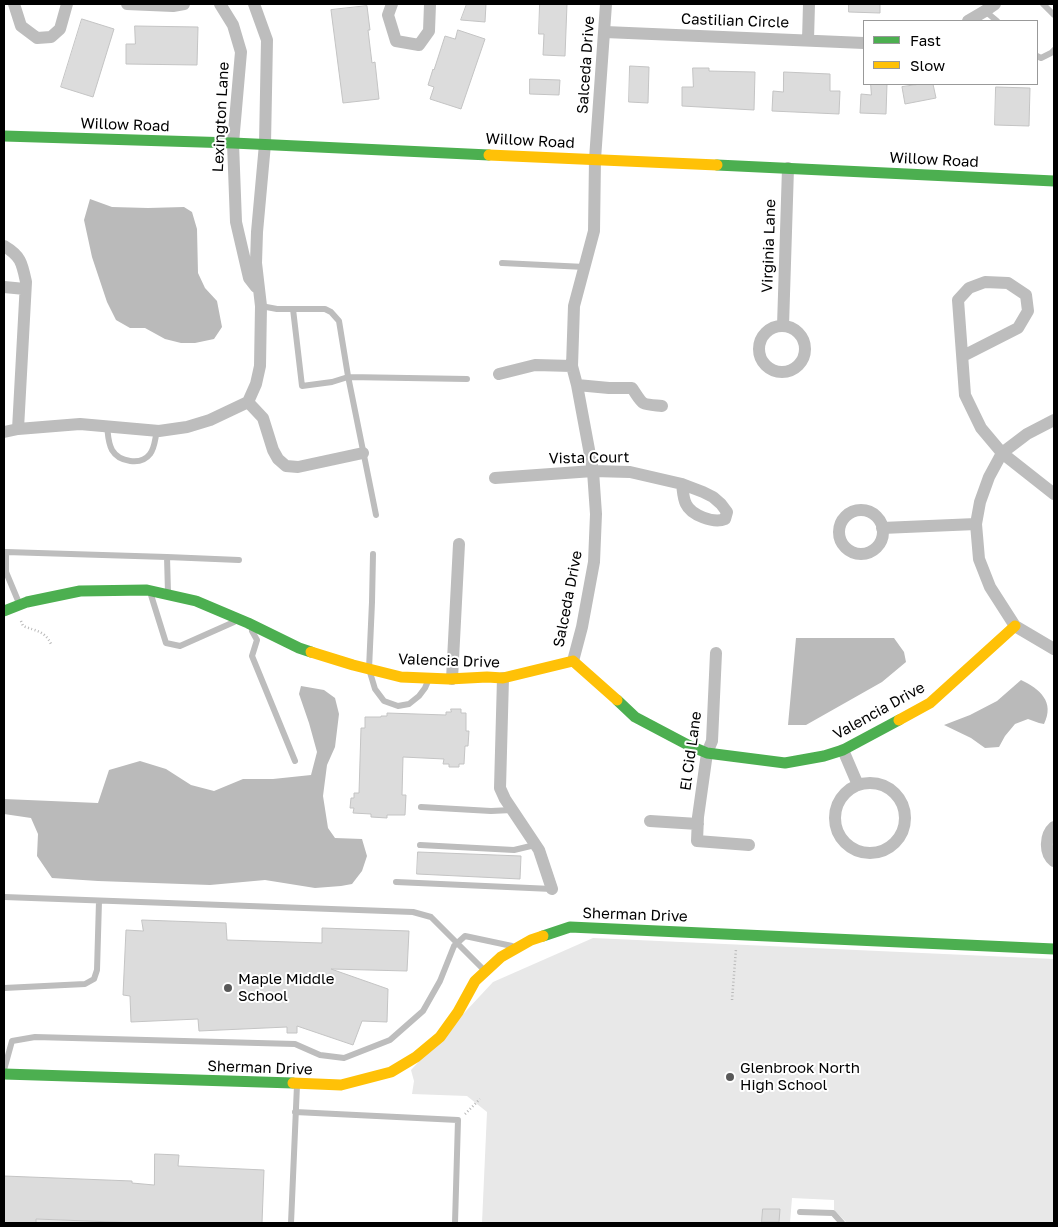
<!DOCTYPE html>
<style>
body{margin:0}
#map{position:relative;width:1058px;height:1227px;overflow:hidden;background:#fff;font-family:"Golos Text",sans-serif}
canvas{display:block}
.frame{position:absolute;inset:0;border:5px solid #000;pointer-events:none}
.legend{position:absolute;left:863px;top:20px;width:175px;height:65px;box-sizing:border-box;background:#fff;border:1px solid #999;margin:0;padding:6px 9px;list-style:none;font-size:15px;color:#000}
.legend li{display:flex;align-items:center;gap:10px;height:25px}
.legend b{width:25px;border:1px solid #999}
</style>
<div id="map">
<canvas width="1058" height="1227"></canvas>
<div class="frame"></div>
<ul class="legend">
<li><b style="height:6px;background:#4caf50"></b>Fast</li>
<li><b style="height:6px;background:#ffc107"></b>Slow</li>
</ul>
</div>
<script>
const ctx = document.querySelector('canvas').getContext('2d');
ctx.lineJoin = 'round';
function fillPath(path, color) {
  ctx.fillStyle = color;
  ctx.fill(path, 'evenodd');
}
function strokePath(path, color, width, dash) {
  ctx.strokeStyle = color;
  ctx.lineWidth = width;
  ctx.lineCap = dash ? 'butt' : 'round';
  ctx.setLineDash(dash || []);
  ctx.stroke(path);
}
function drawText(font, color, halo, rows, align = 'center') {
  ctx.font = font + ' "Golos Text",sans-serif';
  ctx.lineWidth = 4;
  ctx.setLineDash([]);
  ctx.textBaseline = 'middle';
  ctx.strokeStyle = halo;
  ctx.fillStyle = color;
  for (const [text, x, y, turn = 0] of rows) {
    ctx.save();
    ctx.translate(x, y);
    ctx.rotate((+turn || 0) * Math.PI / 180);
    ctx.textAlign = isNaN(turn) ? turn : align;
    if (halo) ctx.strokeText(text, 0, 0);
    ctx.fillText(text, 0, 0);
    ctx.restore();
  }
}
const green = new Path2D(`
 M593 938 1054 959V1223H847L834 1210V1200L792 1198 790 1223H482L487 1112 467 1096 412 1094 414 1081 411 1070 493 982Z
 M36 1219 121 1222V1223H36Z`);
const water = new Path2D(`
 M90 199 112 207 148 208 184 207 192 212 197 229 198 273 205 288 217 301 222 327 214 339 195 343H181L165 339 145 328H130L116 320 107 302 92 257 84 220Z
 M796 638H894L904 652 906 662 882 682 806 725H788Z
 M1021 680C1040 689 1055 702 1044 724L1039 723 1028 719 1015 724 1005 736 999 747 985 748 971 738 944 725 970 715 997 701Z
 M301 686 324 690 335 698 339 714 335 747 327 765 323 796 328 828 335 838 362 839 367 856 362 871 352 884 341 886 315 888 265 880 210 885 98 881 52 878 37 856 38 834 31 818 4 814V799L98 803 109 770 140 761 166 769 191 785 214 791 243 779H273L311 775 317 752 309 723 299 694Z`);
const building = new Path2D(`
 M467 4H486L485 22 461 20Z
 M540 4H567L565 56 543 55 544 34H539Z
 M849 4H880V13L849 12Z
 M367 6 370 30H368L372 63 375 62 379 99 343 103 331 10Z
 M82 19 114 29 93 97 61 87Z
 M135 26 198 27 197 65 126 64V44H135Z
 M458 30 485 39 461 109 430 99 434 87 428 85 433 69 434 70 445 36 455 39Z
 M630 66 649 67 648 103 629 102Z
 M693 68H709V71L755 72 754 110 682 106V87H693Z
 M784 72 830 74V91H840L839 114 772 111 773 91 783 92Z
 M530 79 560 80 559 95 530 94Z
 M871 84H887L886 114 860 113 861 94 871 95Z
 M921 84H933L936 98 905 104 902 87Z
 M996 87 1030 88 1029 126 995 125Z
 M451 709H461V713H466V731H469L468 746H465L464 764H459V767H449V764H443L444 759 403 757 402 795H406L405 815H387V818L371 817V814L353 813 354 808H350L351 798H354V793H359L361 728H365V717H381V716H387V713L446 715V712H451Z
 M418 852 521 856 520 879 417 874Z
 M142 920 226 923 227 940 322 943V928L409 931 407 971 331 969 388 989 387 1022 362 1021 353 1045 297 1026V1033H287V1027L199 1031 198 1019 131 1022 130 996 123 995 126 930 143 931Z
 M155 1154 179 1155 178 1166 264 1170 262 1223H138L36 1219V1223H4V1176L132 1181V1183L154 1185Z
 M763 1209H780L779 1222H762Z`);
const path = new Path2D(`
 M21 621 23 626C36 631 45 631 51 644
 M732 1000 736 949
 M465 1114 480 1099`);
const lane = new Path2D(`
 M1043 4 1054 15
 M985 11 997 21
 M1037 56 1041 58 1051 53 1054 50
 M502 263 585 267
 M261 306 277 309H325L331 312 339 321 348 376 376 515
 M293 309 302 386 332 382 348 377 467 379
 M107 426C108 434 108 443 112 450 119 462 141 466 150 454 155 448 155 438 157 431
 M4 552H6V572L19 603
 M6 552 167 557 168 593
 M373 554 372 602 369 669 375 689 384 701 398 706 409 704 419 696 425 688 428 681
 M167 557 239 560
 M151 595 166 643 180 646 234 622
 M252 631 257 640 252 656 295 761
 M421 807 491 811 512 810
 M420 845 514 850 535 845
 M396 882 552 889
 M4 897 413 912 431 917 484 970
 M4 988 85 984 94 979 97 970 99 901
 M4 1070 12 1041 35 1037 295 1044 320 1055 344 1058 390 1040 423 1011 440 981 454 946 465 936 512 946
 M295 1112 458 1120 455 1223
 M800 1212 833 1213 842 1223
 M291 1223 297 1085`);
const street = new Path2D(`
 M14 4 21 26 37 38 51 37 60 29 67 4
 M127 4 173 6 184 4
 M220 4 233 25 241 52 233 143 236 222 249 278 256 287
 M392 4 388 15 396 41 419 45 429 31 430 4
 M968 21 985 11 995 4
 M605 32 864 43
 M808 40 809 4
 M4 246C21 256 22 263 26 282L18 429
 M4 287 25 289
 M783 326 788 168
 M759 349a23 23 0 1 1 46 0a23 23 0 1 1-46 0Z
 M963 356 1018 328 1028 311 1026 295 1008 283 985 282 969 288 958 300 965 395 981 428 1002 453 1054 494
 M499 374 535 365 572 366
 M577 385 609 388H632C644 406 640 404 662 406
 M248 402 256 384 260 366 261 306 256 263 257 232 265 144 267 40 254 4
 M1054 420 1027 434 1002 453 989 477 980 502 976 524 979 559 990 587 1015 626 1054 649
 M4 432 18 429 80 424 159 431 187 427 210 420 248 402 263 418 273 450 278 459 286 466 298 467 363 453
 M495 478 593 471 630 472 682 484 703 492 713 497 721 504 727 512 725 519C714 524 691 515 686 504 683 498 683 491 682 484
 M839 532a22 22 0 1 1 44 0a22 22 0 1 1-44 0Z
 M882 528 976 524
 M716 653 712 741 707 753 698 817 697 841 749 845
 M573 661 582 627 594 562 596 514 593 471 577 385 572 366 574 306 594 231 595 159 606 4
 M503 678 500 788 505 799 539 850 552 889
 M452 679 459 544
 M843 750 858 785
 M835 818a35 35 0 1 1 70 0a35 35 0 1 1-70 0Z
 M650 821 698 824
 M1054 827C1045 835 1044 853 1054 861`);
const fast = new Path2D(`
 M4 136 233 143 489 155
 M717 165 1054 181
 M4 611 27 602 80 591 147 590 196 601 248 623 299 648 311 652
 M617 700 635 717 688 745 707 753 785 763 824 756 843 750 899 720
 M543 936 570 927 1054 949
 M4 1074 293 1083`);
const slow = new Path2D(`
 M489 155 717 165
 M311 652 353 665 401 677 449 679 487 677 503 678 573 661 617 700
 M899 720 930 703 1015 626
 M293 1083 341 1085 391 1072 416 1057 440 1037 458 1012 475 981 501 957 531 940 543 936`);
const markers = [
 [228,988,5,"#595959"],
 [730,1077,5,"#595959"]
];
const streetNames = [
 ["Castilian Circle",735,21,2],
 ["Salceda Drive",586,65,-86],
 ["Lexington Lane",221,117,-87],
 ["Willow Road",125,125,2],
 ["Willow Road",530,141,3],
 ["Willow Road",934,160,3],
 ["Virginia Lane",769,246,-88],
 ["Vista Court",589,458,-1],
 ["Salceda Drive",568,599,-79],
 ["Valencia Drive",449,661,2],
 ["Valencia Drive",879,711,-29],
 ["El Cid Lane",691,751,-82],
 ["Sherman Drive",635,915,2],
 ["Sherman Drive",260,1068,2]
];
const poiNames = [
 ["Maple Middle",238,979],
 ["School",238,996],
 ["Glenbrook North",740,1068],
 ["High School",740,1085]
];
fillPath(green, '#e8e8e8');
fillPath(water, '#bababa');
fillPath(building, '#dcdcdc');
strokePath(building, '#c4c4c4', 1);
strokePath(path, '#b8b8b8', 2.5, [1, 2.5]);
strokePath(lane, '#bdbdbd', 6);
strokePath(street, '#bdbdbd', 12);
strokePath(fast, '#4caf50', 11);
strokePath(slow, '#ffc107', 11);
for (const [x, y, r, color] of markers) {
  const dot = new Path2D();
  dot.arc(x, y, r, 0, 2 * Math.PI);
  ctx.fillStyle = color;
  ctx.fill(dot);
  strokePath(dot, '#fff', 2);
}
drawText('15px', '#000', '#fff', streetNames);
drawText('15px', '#000', '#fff', poiNames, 'left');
</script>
